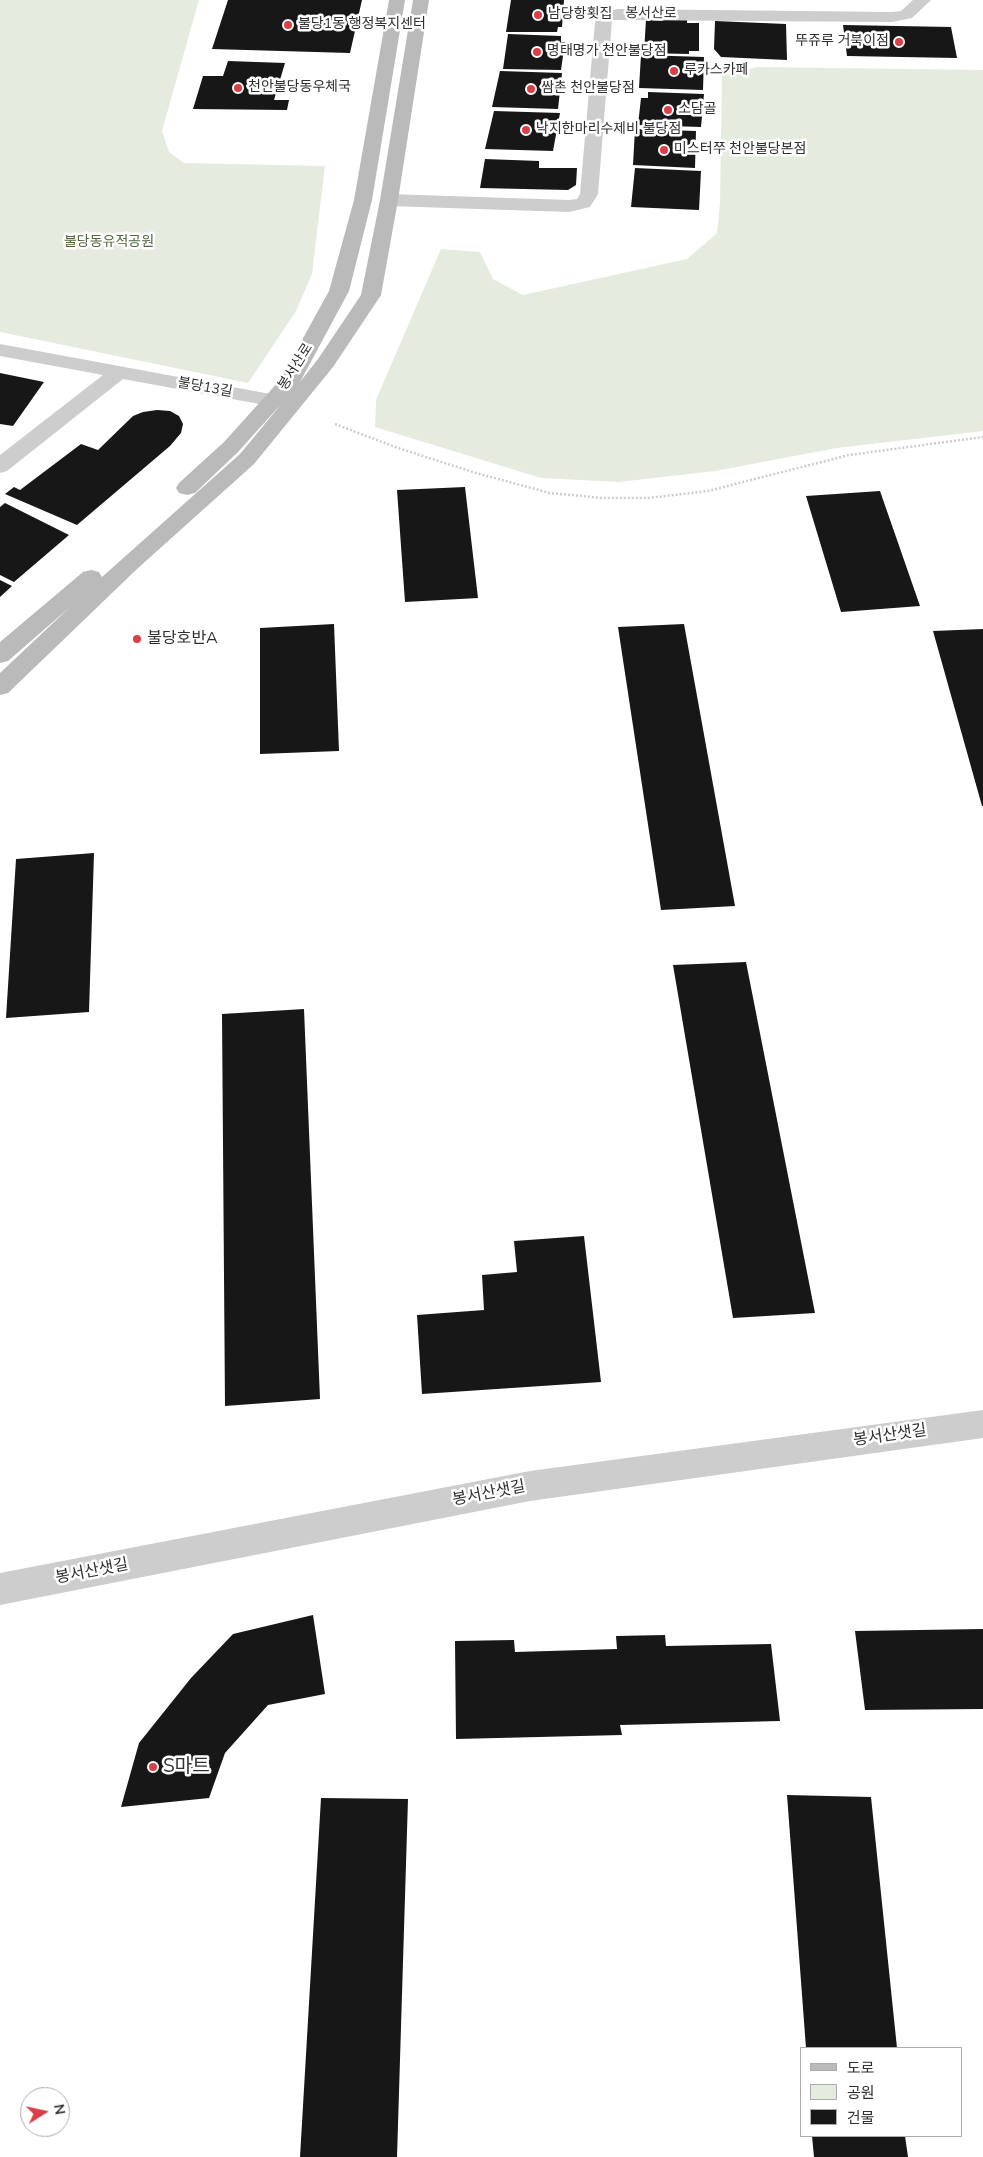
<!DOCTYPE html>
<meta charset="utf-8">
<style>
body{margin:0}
#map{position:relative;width:983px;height:2157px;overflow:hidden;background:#fff;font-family:"Nunito Sans","Noto Sans KR",sans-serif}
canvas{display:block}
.legend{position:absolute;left:800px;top:2047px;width:162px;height:90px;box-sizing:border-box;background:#fff;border:1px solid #acacac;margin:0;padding:6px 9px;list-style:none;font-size:15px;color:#303030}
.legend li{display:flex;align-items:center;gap:10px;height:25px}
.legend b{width:25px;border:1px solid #acacac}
.north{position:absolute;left:20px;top:2087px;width:50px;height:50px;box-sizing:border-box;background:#fff;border:1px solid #acacac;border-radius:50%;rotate:80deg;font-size:14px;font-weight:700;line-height:20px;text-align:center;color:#303030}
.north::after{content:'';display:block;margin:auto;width:18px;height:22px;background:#da3e47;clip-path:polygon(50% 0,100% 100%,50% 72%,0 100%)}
</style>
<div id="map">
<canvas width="983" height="2157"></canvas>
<ul class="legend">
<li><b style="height:6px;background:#bababa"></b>도로</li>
<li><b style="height:14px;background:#e5ecdf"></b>공원</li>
<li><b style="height:14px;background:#171717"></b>건물</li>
</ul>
<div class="north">N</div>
</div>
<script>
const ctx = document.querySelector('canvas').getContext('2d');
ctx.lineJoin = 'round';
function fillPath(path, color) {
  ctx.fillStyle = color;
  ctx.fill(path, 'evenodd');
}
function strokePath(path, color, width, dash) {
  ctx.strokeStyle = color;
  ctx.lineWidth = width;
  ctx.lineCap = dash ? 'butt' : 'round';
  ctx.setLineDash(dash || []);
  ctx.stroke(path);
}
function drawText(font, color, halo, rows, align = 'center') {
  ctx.font = font + ' "Nunito Sans","Noto Sans KR",sans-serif';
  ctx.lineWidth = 5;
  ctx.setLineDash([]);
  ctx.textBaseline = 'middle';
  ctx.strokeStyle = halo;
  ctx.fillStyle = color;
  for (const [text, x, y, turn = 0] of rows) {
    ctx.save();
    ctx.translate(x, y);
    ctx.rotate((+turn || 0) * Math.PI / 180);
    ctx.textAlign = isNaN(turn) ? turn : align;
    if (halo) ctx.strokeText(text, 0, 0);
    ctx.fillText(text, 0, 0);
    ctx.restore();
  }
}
const green = new Path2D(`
 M0 0H199L162 131 169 152 184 163 325 166 312 274 296 311 248 383 0 332Z
 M757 67 983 70V431L837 448 715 471 619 482 541 478 375 427 376 400 441 249 480 252 493 279 523 295 687 259 717 233 720 203 722 76Z`);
const building = new Path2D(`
 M228 0H362L350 53 212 49Z
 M511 0H564L562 27H558L557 32H506Z
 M646 19 687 20V23H699V51H689V54L644 53Z
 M715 21 786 24 787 60 721 57 714 49Z
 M843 25 951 27 957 58 847 56Z
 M508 34 561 36V42H565L561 70 503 69Z
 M641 55 704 57 703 90 639 88Z
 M228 61 285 63 274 100H289L287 110 193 109 203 76H223Z
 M500 71 562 73 558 109 492 107Z
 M648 92 704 94 701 127 638 125 641 98H648Z
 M494 111 560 113 553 151 485 149Z
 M635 129 696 131 695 168 633 165Z
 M485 159 539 161V168H577L576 185 568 190 480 188Z
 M635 168 701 171 699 210 631 207Z
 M0 373 44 382 13 426 0 424Z
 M157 410 170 411 179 416 183 424 181 433 170 446 77 525 5 494 14 487 20 490 81 444 98 450 133 416 143 412Z
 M465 487 478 598 405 602 397 490Z
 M880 491 920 606 841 612 806 496Z
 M5 503 69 535 14 582 0 575V507Z
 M0 580 12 586 0 597Z
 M334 624 339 751 260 754V628Z
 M684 624 735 906 661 910 618 627Z
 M983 629V806H982L933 631Z
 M94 853 89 1012 6 1018 16 859Z
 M746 962 815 1313 733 1318 673 965Z
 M304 1009 320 1399 225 1406 222 1014Z
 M584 1236 601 1382 422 1394 417 1315 484 1310 482 1275 517 1272 514 1241Z
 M313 1615 325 1694 268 1705 225 1753 209 1798 121 1807 139 1743 191 1678 233 1634Z
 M983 1629V1709L865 1710 855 1631Z
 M665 1635 666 1646 771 1644 780 1721 620 1725 622 1735 456 1739 455 1641 514 1640 515 1652 617 1649 616 1636Z
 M787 1795 871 1797 897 2048H806Z
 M321 1798 408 1799 397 2157H300Z
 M812 2136H905L908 2157H814Z`);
const path = new Path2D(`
 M335 424 398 448 476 473 550 493 602 498H648L708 491 849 455 983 437`);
const street = new Path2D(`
 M913 0H931L912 18 892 22 612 20 598 194 590 207 569 212 389 206 383 204 380 200 383 196 389 194 569 200 577 199 580 194 595 22 599 13 618 9 892 12 901 11Z
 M0 344 292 398 299 400 302 404 299 408 292 410 123 379 7 471 0 473V455L103 375 0 356Z
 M983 1410V1438L530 1501 0 1605V1573L530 1471Z`);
const secondary = new Path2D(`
 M389 0H405L372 200 349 291 300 382 318 359 361 295 380 200 413 0H429L398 200 381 295 333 367 254 464 137 569 8 693 0 695V673L70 607 8 661 0 663V642L83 572 91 570 99 572 102 577 240 454 283 402 238 452 195 493 187 495 179 493 176 488 179 483 224 442 280 380 329 291 354 200Z`);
const markers = [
 [538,15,5,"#da3e47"],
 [288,25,5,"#da3e47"],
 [899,42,5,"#da3e47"],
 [537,52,5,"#da3e47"],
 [674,71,5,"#da3e47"],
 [238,88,5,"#da3e47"],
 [531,89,5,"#da3e47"],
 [668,110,5,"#da3e47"],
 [526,130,5,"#da3e47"],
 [664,150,5,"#da3e47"],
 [137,639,5,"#da3e47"],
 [153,1767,5,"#da3e47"]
];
const farStreetnames = [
 ["봉서산로",651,14,1],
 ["봉서산로",296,367,-58],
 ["불당13길",205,388,10]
];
const farPoinames = [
 ["남당항횟집",548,15],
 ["불당1동 행정복지센터",298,25],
 ["뚜쥬루 거북이점",889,42,"right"],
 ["명태명가 천안불당점",547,52],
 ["루카스카페",684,71],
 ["천안불당동우체국",248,88],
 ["쌈촌 천안불당점",541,89],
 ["소담골",678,110],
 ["낙지한마리수제비 불당점",536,130],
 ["미스터쭈 천안불당본점",674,150]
];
const farParknames = [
 ["불당동유적공원",109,243]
];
const poiNames = [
 ["불당호반A",147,639]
];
const streetNames = [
 ["봉서산샛길",890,1436,-8],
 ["봉서산샛길",489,1494,-11],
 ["봉서산샛길",92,1572,-11]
];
const nearPoinames = [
 ["S마트",163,1767]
];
fillPath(green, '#e5ecdf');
fillPath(building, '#171717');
strokePath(path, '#cdcdcd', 2.5, [2, 2]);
fillPath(street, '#cdcdcd');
fillPath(secondary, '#bababa');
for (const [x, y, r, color] of markers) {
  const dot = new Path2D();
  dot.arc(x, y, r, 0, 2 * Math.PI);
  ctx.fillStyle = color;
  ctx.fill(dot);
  strokePath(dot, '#fff', 2);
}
drawText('14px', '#303030', '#fff', farStreetnames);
drawText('14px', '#303030', '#fff', farPoinames, 'left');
drawText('14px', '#526940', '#fff', farParknames);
drawText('16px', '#303030', '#fff', poiNames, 'left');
drawText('16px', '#303030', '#fff', streetNames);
drawText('19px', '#303030', '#fff', nearPoinames, 'left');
</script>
